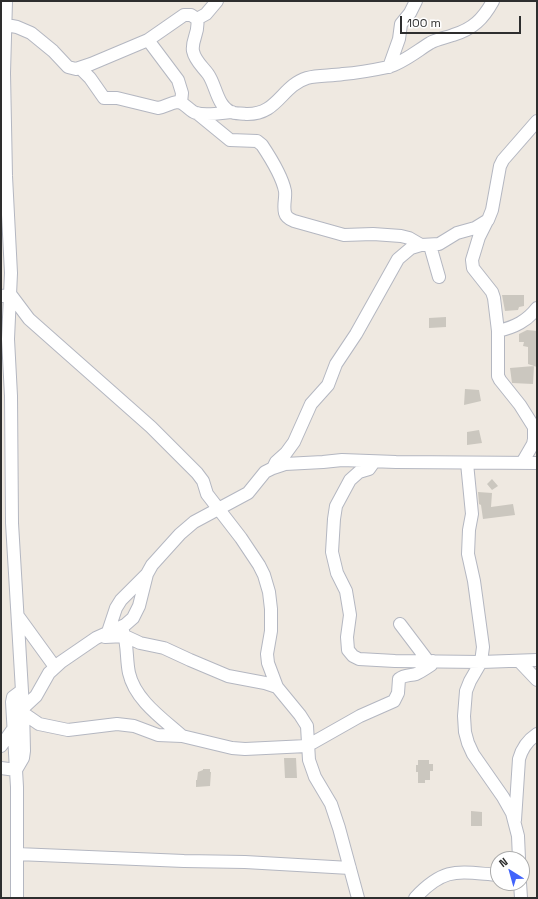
<!DOCTYPE html>
<style>
body{margin:0}
#map{position:relative;width:538px;height:899px;overflow:hidden;background:#efe9e1;font-family:"Space Grotesk",sans-serif}
canvas{display:block}
.frame{position:absolute;inset:0;border:2px solid #2e2e2e;pointer-events:none}
.north{position:absolute;left:490px;top:851px;width:40px;height:40px;box-sizing:border-box;background:#fff;border:1px solid #ababab;border-radius:50%;rotate:323deg;font-size:11px;font-weight:700;line-height:16px;text-align:center;color:#2e2e2e}
.north::after{content:'';display:block;margin:auto;width:14px;height:18px;background:#4264fb;clip-path:polygon(50% 0,100% 100%,50% 72%,0 100%)}
.scale{position:absolute;left:400px;top:16px;width:121px;height:18px;box-sizing:border-box;border:2px solid #2e2e2e;border-top:0;padding-left:5px;font-size:12px;line-height:14px;white-space:nowrap;color:#2e2e2e;-webkit-text-stroke:3px #fff;paint-order:stroke}
</style>
<div id="map">
<canvas width="538" height="899"></canvas>
<div class="frame"></div>
<div class="north">N</div>
<div class="scale">100 m</div>
</div>
<script>
const ctx = document.querySelector('canvas').getContext('2d');
ctx.lineJoin = 'round';
function fillPath(path, color) {
  ctx.fillStyle = color;
  ctx.fill(path, 'evenodd');
}
function strokePath(path, color, width, dash) {
  ctx.strokeStyle = color;
  ctx.lineWidth = width;
  ctx.lineCap = dash ? 'butt' : 'round';
  ctx.setLineDash(dash || []);
  ctx.stroke(path);
}
const building = new Path2D(`
 M502 295H524V306L519 307 518 310 505 311Z
 M446 317V327L429 328V318Z
 M527 330 537 331V367L528 364V347L523 346 524 342H519V334Z
 M534 366 533 384 512 383 510 368Z
 M465 389 479 390 481 401 464 405Z
 M479 430 482 443 467 445V432Z
 M492 479 498 486 492 490 487 484Z
 M478 492 492 493 491 507 513 504 515 515 483 519 481 505 479 504Z
 M284 758H296L297 778H285Z
 M418 760H429V764H433V771H430V780H425V783H418V772H416V765H418Z
 M203 769H210V772H211L210 786 196 787V780H197L198 772 203 770Z
 M471 811 482 812V826H471Z`);
const minor = new Path2D(`
 M197 19 206 14 217 1
 M1 24 17 27 31 33 53 51 68 67 76 69 91 64 148 40 184 15H191L197 19C200 32 191 40 193 51 195 61 203 67 208 74 216 85 217 106 231 112 235 114 242 113 246 114 278 115 281 86 307 78 318 75 331 76 343 74 357 73 374 70 388 67 403 63 417 51 430 43 437 39 445 38 453 35 473 29 483 19 493 1
 M148 40 178 80 182 93 181 103
 M389 67 399 39 401 24 410 13 416 1
 M81 69 90 78 104 98H117L158 108C165 107 170 103 177 102 185 102 189 111 196 113 207 116 221 113 232 112
 M197 113 230 140 257 141 262 145C270 157 282 176 285 191 286 198 283 205 285 213 286 217 289 219 294 221L344 235 373 234 401 236 409 238 421 245
 M487 221 479 237 472 260 473 268 492 292 494 298 498 331V376L500 380 520 405 537 432
 M432 245 431 249 439 277
 M1 296 11 295 29 319 151 427 197 473 203 481 207 494 241 538 259 565 264 575 269 592 271 609V631L267 654 268 663 277 687 300 715 307 726 309 760 315 777 331 804 339 828 358 898
 M498 331C515 327 527 321 537 308
 M374 462 369 469 359 472 350 480 336 506 334 519 332 552 337 573 346 591 350 615 347 637 348 650 353 656 359 659 395 661 481 662 537 660
 M466 463H467L472 514 469 530 468 554 474 581 483 647 481 662 470 681 466 691 464 716 465 732 468 743 473 754 503 797 512 813 518 836 519 859
 M522 463 533 444 534 439V425
 M273 468 285 464 323 462 342 460 396 462 537 463
 M18 616 55 667
 M400 624 428 661
 M123 631C128 645 126 659 129 673 135 700 163 719 182 736
 M108 632 116 608 121 600 146 575
 M105 637 125 636 140 643 164 648 190 660 228 676 265 683 277 687
 M519 661 537 680
 M23 708 36 696 49 673 61 662 96 638 125 625 133 618 139 606 147 574 152 565 180 534 194 522 248 493 265 472 273 468 276 462 286 453 294 442 311 404 328 385 336 364 356 334 398 259 411 248 421 245 439 244 457 233 475 228 488 220 492 210 500 166 503 160 537 121
 M23 713 39 724 68 730 117 724 134 726 158 735 182 736 232 748 245 749 307 746 360 716 394 701 398 693 399 679C405 674 410 676 416 674 419 673 428 667 431 665L433 661
 M1 746 13 729
 M1 768 16 770 23 758 24 751 23 708 12 523 11 396 8 339 11 273 6 176 4 73 6 1
 M515 820 519 759C522 748 528 740 537 734
 M17 854 184 861 245 862 350 868
 M520 883 521 898
 M17 898V787L12 702 13 697 21 691
 M415 898C445 866 458 872 498 875`);
fillPath(building, '#cbc7bf');
strokePath(minor, '#b4b7c1', 14);
strokePath(minor, '#fff', 12);
</script>
